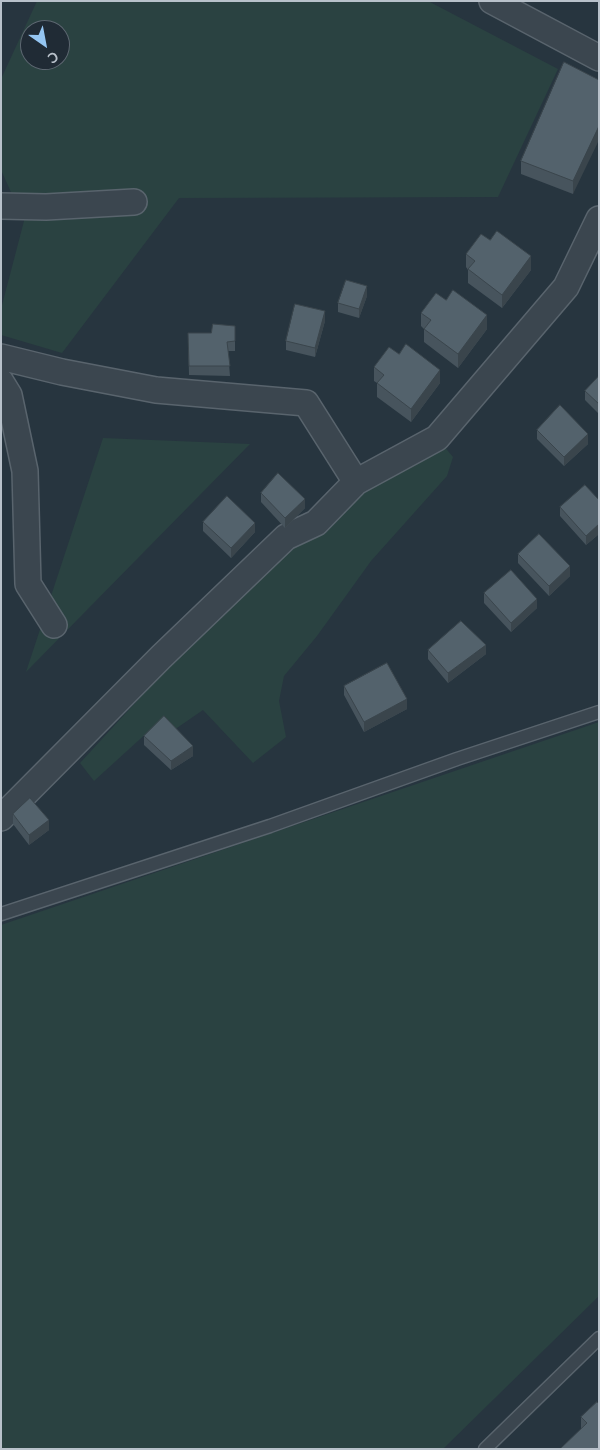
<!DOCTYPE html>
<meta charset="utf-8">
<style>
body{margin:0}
#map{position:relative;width:600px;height:1450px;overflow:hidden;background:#27353f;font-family:"Nunito Sans",sans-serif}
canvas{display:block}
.frame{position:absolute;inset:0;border:2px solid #b8c1ca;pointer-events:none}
.north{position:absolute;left:20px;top:20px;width:50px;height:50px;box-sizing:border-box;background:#202b35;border:1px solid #5d6771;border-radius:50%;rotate:147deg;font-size:14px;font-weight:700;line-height:20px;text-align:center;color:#b8c1ca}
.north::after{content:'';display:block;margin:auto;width:18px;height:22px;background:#95c6f2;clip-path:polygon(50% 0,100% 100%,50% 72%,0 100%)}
</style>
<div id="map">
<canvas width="600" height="1450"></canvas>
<div class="frame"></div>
<div class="north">С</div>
</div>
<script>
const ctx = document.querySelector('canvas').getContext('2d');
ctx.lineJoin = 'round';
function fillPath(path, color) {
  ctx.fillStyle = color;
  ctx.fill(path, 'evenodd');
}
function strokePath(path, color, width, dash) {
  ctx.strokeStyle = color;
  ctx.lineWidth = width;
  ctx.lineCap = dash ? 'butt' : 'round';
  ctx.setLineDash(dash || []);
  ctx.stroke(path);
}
const green = new Path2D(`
 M37 1H428L558 69 498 197 179 198 62 353 1 335V309L24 221 1 170V79ZM30 30H60V60H30Z
 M103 438 250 444 26 672Z
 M437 438 453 457 447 476 371 561 317 636 284 676 279 701 286 737 253 763 203 710 174 730 161 720 94 781 80 763 226 604 343 489Z
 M599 722V1296L443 1449H1V925Z`);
const lane = new Path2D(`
 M1 914 270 826 457 759 599 712
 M485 1449 599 1338`);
const street = new Path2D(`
 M492 1 599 58
 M1 206 46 207 134 202
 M1 357 62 372 156 390 306 403 356 482
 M1 382 9 395 25 471 28 584 54 625
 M1 818 161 657 286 537 316 523 356 482 437 438 566 287 599 219`);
const wall = new Path2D(`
 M599 80 573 194 521 174V161Z
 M466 254 531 270 502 308 468 283V270L466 267Z
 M367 296 359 318 338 312V303Z
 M446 300 487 329 458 368 424 342V329L421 326V313Z
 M325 321 315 357 286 350V341Z
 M235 326V351H228L230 376 189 375 188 333H211Z
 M374 367 440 383 411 422 377 397V383L374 381Z
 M599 376V414L585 400V391Z
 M537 430 588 444 564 466 537 439Z
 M261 493 305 508 285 528 261 502Z
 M599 500V534L586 545 560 516V507Z
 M203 522 255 532 231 558 203 531Z
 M518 554 570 576 549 596 518 563Z
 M484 593 537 608 511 632 484 603Z
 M428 650 486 654 448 683 428 659Z
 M344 686 407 709 364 732 344 695Z
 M144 736 193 756 171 770 144 745Z
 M13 814 49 830 29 845 13 824Z
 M599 1404V1449L581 1429V1417Z`);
const shadedWall = new Path2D(`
 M599 126V140L573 194V181Z
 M531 256V270L502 308V295Z
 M367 286V296L359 318V309Z
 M325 311V321L315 357V348Z
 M487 315V329L458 368V354Z
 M440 370V383L411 422V409Z
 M588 434V444L564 466V457Z
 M305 499V508L285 528V518Z
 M255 523V532L231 558V548Z
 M599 524V534L586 545V536Z
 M570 566V576L549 596V586Z
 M537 599V608L511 632V623Z
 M486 645V654L448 683V673Z
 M407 699V709L364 732V722Z
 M193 746V756L171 770V761Z
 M49 820V830L29 845V835Z`);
const building = new Path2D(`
 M564 62 599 80V126L573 181 521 161Z
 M497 231 531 256 502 295 468 269 475 261 466 254 481 234 490 240Z
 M346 280 367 286 359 309 338 303Z
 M453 290 487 315 458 354 424 329 431 320 421 313 436 293 446 300Z
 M295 304 325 311 315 348 286 341Z
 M213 324 235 326V341L227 342 230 366H189L188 333H211Z
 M406 344 440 370 411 409 377 383 384 375 374 367 389 347 399 354Z
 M599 376V404L585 391Z
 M560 405 588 434 564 457 537 430Z
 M278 473 305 499 285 518 261 493Z
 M585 485 599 500V524L586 536 560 507Z
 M227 496 255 523 231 548 203 522Z
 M539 534 570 566 549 586 518 554Z
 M511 570 537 599 511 623 484 593Z
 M461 621 486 645 448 673 428 650Z
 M387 663 407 699 364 722 344 686Z
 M164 716 193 746 171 761 144 736Z
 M30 798 49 820 29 835 13 814Z
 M597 1402 599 1404V1449H560L587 1423 581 1417Z`);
fillPath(green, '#2a4241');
strokePath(lane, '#59646d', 15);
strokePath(street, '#59646d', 28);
strokePath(lane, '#3b464f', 12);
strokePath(street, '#3b464f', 25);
fillPath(wall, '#47545d');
fillPath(shadedWall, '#3a454c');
fillPath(building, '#53626c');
strokePath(building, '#3a454c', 1);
</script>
